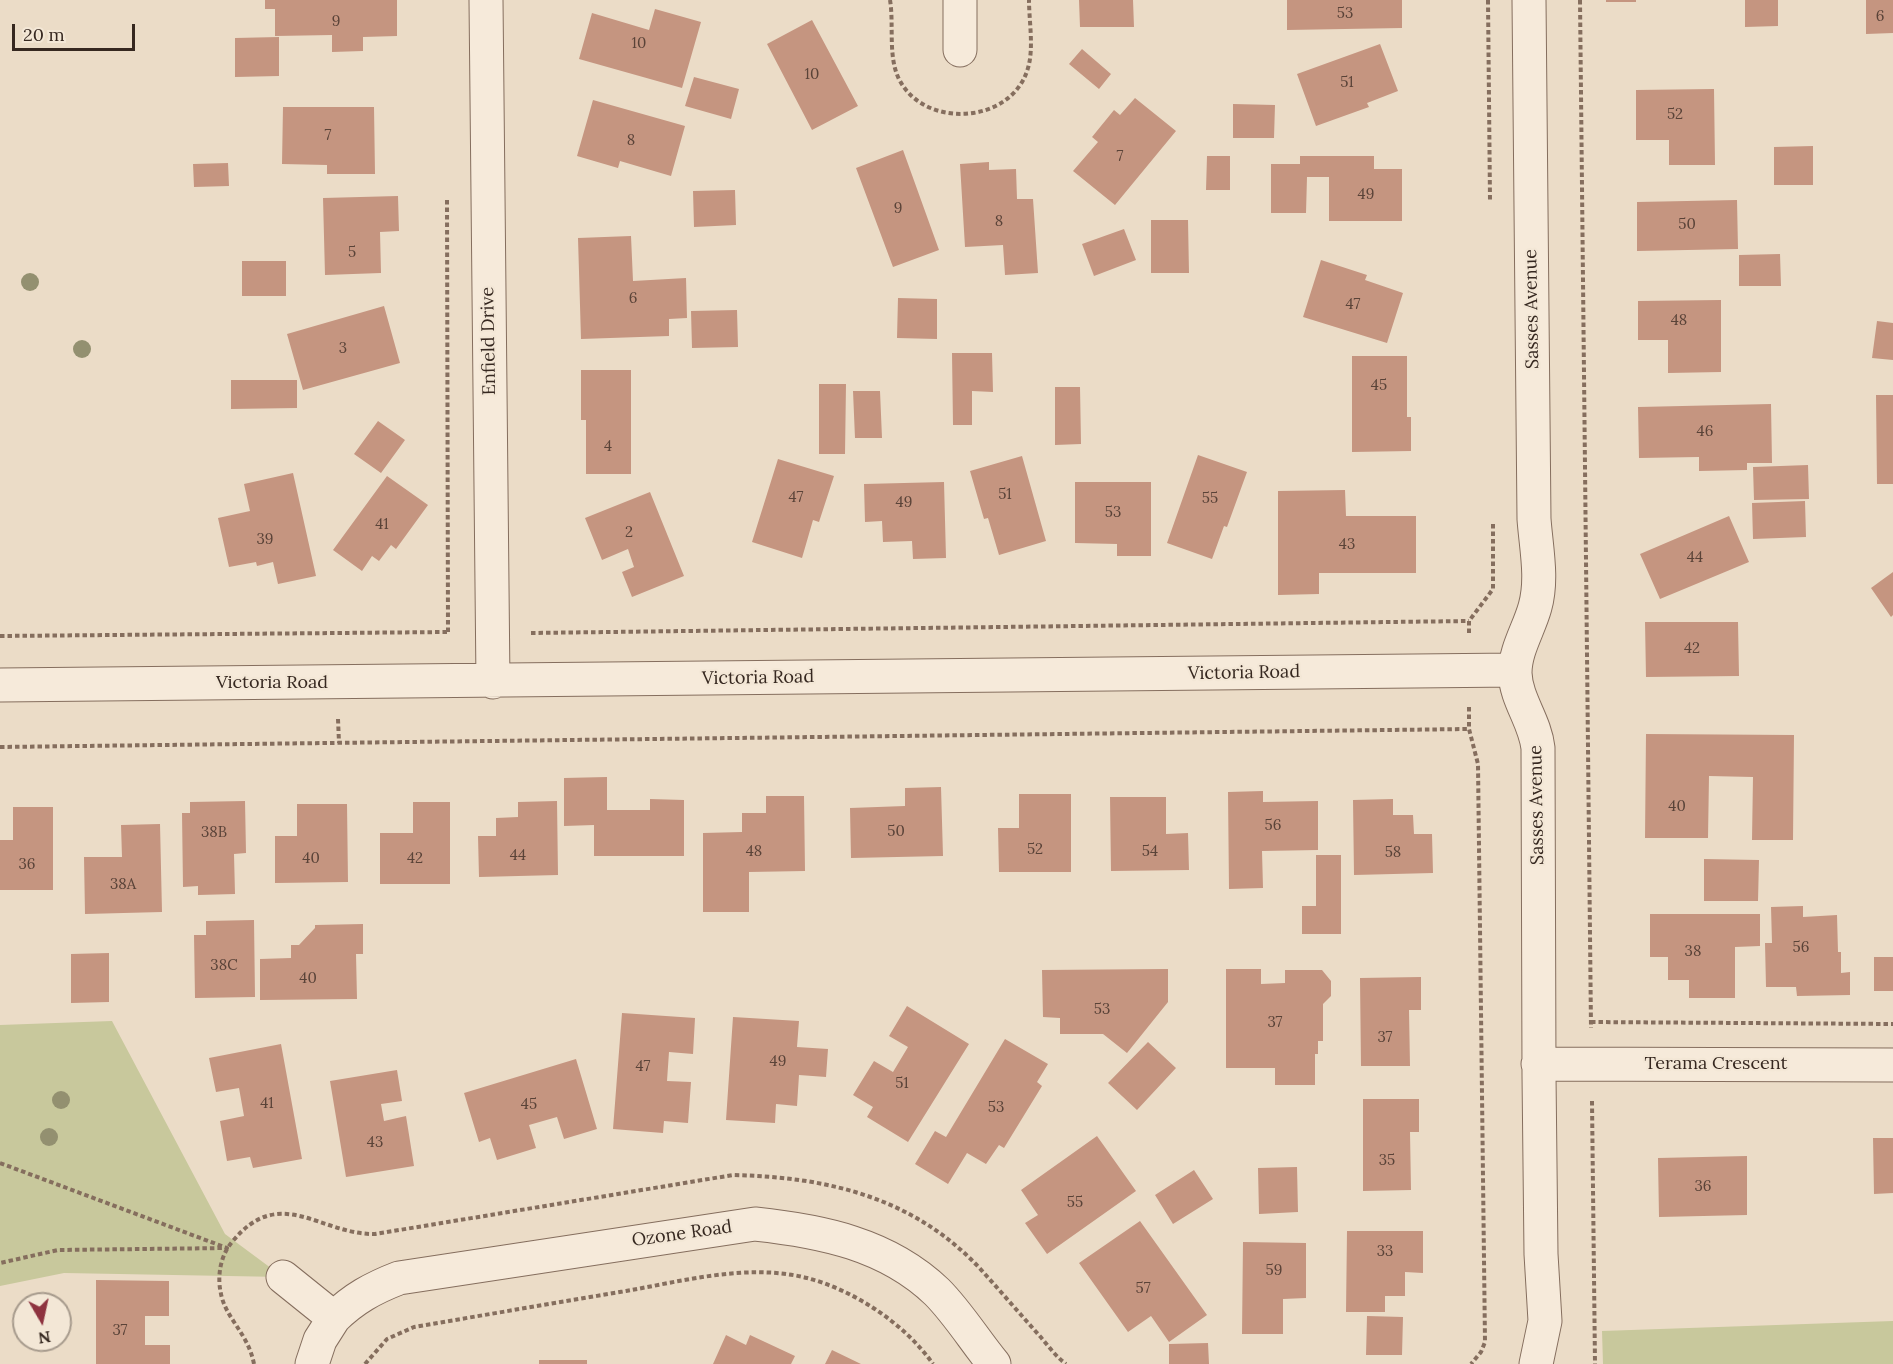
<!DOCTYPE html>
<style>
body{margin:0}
#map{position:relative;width:1893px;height:1364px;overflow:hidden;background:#ebdcc7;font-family:Lora,serif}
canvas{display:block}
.north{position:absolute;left:12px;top:1292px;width:60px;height:60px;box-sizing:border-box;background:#f3e7d6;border:2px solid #a79b8d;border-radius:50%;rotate:171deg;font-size:16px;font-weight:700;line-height:24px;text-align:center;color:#362820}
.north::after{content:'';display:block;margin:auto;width:21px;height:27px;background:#8e333f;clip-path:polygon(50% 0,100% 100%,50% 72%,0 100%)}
.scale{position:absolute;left:12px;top:24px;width:123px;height:27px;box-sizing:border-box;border:3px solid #362820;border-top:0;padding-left:8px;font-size:18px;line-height:21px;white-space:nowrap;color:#362820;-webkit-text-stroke:4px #f3e7d6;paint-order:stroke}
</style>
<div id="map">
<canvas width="1893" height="1364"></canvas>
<div class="north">N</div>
<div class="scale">20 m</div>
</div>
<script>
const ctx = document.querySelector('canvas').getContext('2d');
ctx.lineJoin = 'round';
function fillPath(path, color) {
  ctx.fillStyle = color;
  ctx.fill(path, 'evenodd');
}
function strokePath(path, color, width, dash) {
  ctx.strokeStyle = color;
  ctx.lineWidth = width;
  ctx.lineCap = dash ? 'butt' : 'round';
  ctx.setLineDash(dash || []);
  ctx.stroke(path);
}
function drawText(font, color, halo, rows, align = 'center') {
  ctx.font = font + ' Lora,serif';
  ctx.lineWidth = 4.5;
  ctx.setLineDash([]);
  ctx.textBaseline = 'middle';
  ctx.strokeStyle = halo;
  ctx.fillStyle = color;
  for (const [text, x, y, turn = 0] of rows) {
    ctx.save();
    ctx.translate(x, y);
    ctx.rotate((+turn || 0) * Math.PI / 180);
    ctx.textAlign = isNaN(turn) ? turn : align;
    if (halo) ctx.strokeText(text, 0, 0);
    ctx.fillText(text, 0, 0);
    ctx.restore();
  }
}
const green = new Path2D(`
 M112 1021 225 1234 283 1277 64 1273 0 1286V1025Z
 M1893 1321V1364H1603L1602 1331Z`);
const building = new Path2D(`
 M265 0H397V36L363 37V51L332 52V35L275 36V9H265Z
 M1079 0H1133L1134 27H1080Z
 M1287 0H1402V28L1287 30Z
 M1606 0H1636V2H1606Z
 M1745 0H1778V26L1745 27Z
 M1866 0H1893V33L1866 34Z
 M655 9 701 22 682 88 579 59 592 13 649 30Z
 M812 20 858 106 812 130 767 44Z
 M279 37V76L235 77V38Z
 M1380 44 1398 91 1367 103 1369 107 1316 126 1297 74Z
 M1082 49 1111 74 1099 89 1069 64Z
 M694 77 739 89 731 119 685 106Z
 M1714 89 1715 165H1669V140H1636V90Z
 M1135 98 1176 131 1115 205 1073 171 1098 142 1092 137 1114 110 1120 115Z
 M593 100 685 126 671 176 620 161 618 168 577 156Z
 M1233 104 1275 105 1274 138H1233Z
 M283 107H374L375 174H327V165L282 164Z
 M1813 146V185H1774V147Z
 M903 150 939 250 893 267 856 168Z
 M1207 156H1230V190H1206Z
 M1300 156H1374V169H1402V221H1329V177H1307L1306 213H1271V164H1300Z
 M989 162V170L1016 169 1017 199H1033L1038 273 1005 275 1003 245 965 247 960 164Z
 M228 163 229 186 194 187 193 164Z
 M735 190 736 225 694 227 693 191Z
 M398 196 399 231 380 232 381 273 325 275 323 198Z
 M1737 200 1738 249 1637 251V202Z
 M1151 220H1188L1189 273H1151Z
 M1124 229 1136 260 1094 276 1082 244Z
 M631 236 633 281 686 278 687 318 669 319V336L581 339 578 238Z
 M1780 254 1781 286H1739V255Z
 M1321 260 1367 275 1365 280 1403 293 1387 343 1303 317Z
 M242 261H286V296H242Z
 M898 298 937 299V339L897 338Z
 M1721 300V372L1668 373V340H1638V301Z
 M384 306 400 363 303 390 287 334Z
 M737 310 738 347 692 348 691 311Z
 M1877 321 1893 323V360L1872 358Z
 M952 353H992L993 392 972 391V425H953Z
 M1352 356H1407V417H1411V451L1352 452Z
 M581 370H631V474H586V420H581Z
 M231 380H297V408L231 409Z
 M819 384H846L845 454H819Z
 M1055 387H1080L1081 444 1055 445Z
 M853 391H880L882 438H855Z
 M1876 395H1893V484H1877Z
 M1771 404 1772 463H1747V470L1699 471V457L1639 458 1638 407Z
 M378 421 405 440 381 473 354 454Z
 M1198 455 1247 472 1227 527 1224 526 1212 559 1167 543Z
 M1022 456 1046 541 999 555 988 518 984 519 970 471Z
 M778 459 834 476 819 522 813 520 802 558 752 542Z
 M1808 465 1809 499 1754 500 1753 467Z
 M293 473 316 576 278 584 273 562 257 566 256 562 229 567 218 518 250 511 244 484Z
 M387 476 428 505 396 549 391 545 379 561 372 556 362 571 333 550Z
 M944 482 946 558 913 559 912 541 883 542 882 521 865 522 864 484Z
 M1075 482H1151V556H1117V544L1075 543Z
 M1345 490 1346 516H1416V573H1319V594L1278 595V491Z
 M650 492 684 576 632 597 622 572 634 567 628 549 602 560 585 518Z
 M1805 501 1806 537 1753 539 1752 503Z
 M1729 516 1749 562 1660 599 1640 554Z
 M1893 572V615L1891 617 1871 588Z
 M1645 622H1738L1739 676 1646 677Z
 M1646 734 1794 735 1793 840H1752L1753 777 1709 776 1708 838H1645Z
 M607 777V810H650V799L684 800V856H594V825L564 826V778Z
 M941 787 943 856 851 858 850 808 905 806V788Z
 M1263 791V802L1318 801V850L1262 851 1263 888 1229 889 1228 792Z
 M1019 794H1071V872H999L998 828H1019Z
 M766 796H804L805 871 749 872V912H703V833L742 832V813H766Z
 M1110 797H1166V834L1188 833 1189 870 1111 871Z
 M1393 799V815H1413L1414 834H1432L1433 873 1354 875 1353 800Z
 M245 801 246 853 234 854 235 894 198 895V886L183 887 182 813H190V802Z
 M557 801 558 875 479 877 478 836H496V818L518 817V802Z
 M413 802H450V884H380V833H413Z
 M297 804H347L348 882 275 883V836H297Z
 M13 807H53V890H0V840H13Z
 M160 824 162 912 85 914 84 857H122L121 825Z
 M1316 855H1341V934H1302V906H1316Z
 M1704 859 1759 860 1758 901H1704Z
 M1803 906V917L1837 915 1838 952H1841V973L1850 972V995L1797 996 1796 987H1766L1765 943H1772L1771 907Z
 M1650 914H1760V946L1735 947V998H1689V980H1668V957H1650Z
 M254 920 255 997 195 998 194 935H206V921Z
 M363 924V954H356L357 999 260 1000V959L291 958V945H299L315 928V925Z
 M109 953V1002L71 1003V954Z
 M1874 957H1893V991H1874Z
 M1168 969V1002L1127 1053 1103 1034H1060V1018L1043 1017 1042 970Z
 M1226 969H1261V984L1285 983V970H1322L1331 981V996L1323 1004V1041H1318V1054H1315V1085H1275V1068H1226Z
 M1421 977V1010H1409L1410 1066H1361L1360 978Z
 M907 1006 969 1044 908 1142 867 1117 873 1107 853 1095 874 1061 893 1072 908 1047 889 1036Z
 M622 1013 695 1018 693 1054 669 1052 667 1081 691 1082 688 1123 664 1121 663 1133 613 1129Z
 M733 1017 799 1021 797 1047 828 1049 826 1077 799 1075 797 1106 776 1104 775 1123 726 1120Z
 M1005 1039 1048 1064 1037 1082 1042 1086 1004 1148 999 1145 986 1164 967 1153 948 1184 915 1164 935 1131 946 1137Z
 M1148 1042 1176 1068 1137 1110 1108 1083Z
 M281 1044 302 1159 253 1168 250 1157 227 1161 220 1121 244 1116 239 1088 216 1092 209 1058Z
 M576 1059 597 1129 564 1139 557 1117 529 1125 536 1148 497 1160 490 1138 479 1142 464 1093Z
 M397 1070 402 1101 381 1104 384 1121 406 1116 414 1166 346 1177 330 1081Z
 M1363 1099H1419V1132H1410L1411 1190 1363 1191Z
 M1097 1136 1136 1191 1047 1254 1025 1223 1038 1215 1021 1190Z
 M1873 1138H1893V1193L1874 1194Z
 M1747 1156V1215L1659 1217 1658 1158Z
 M1297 1167 1298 1212 1259 1214 1258 1168Z
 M1194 1170 1213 1199 1173 1224 1155 1195Z
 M1140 1221 1207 1315 1169 1342 1151 1316 1128 1332 1079 1263Z
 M1347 1231H1423V1273L1405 1272V1296H1385V1312H1346Z
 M1243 1242 1306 1243V1298L1283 1299V1334H1242Z
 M96 1280 169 1281V1316H145V1345H170V1364H96Z
 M1367 1316 1403 1317 1402 1355H1366Z
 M726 1335 746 1345 750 1335 795 1356 791 1364H713Z
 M1208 1343 1209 1364H1169V1344Z
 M832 1350 861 1364H825Z
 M539 1360H587V1364H539Z`);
const path = new Path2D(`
 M890 0C894 24 888 54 898 77 922 130 1012 125 1028 68 1034 48 1029 21 1029 0
 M1488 0 1490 200
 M1580 0 1591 1028
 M447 200 448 632
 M531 633 1469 621
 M1469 633V621L1493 589V523
 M0 636 449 632
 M1469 707V729L1478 764 1485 1342 1481 1352 1471 1364
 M338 719 339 743
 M0 747 1469 729
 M1591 1022 1893 1024
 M1592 1101 1595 1364
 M0 1163 227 1248 58 1250 0 1263
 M254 1364C248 1333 226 1319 221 1294 217 1277 220 1256 232 1242 280 1183 320 1235 375 1234L733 1175C829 1177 917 1198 984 1273 1002 1293 1020 1314 1038 1334 1047 1344 1055 1356 1066 1364
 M365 1364 387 1339 414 1327C484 1315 555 1303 626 1291 683 1281 749 1263 807 1278 854 1290 905 1324 933 1364`);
const minor = new Path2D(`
 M486 0 493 682
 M960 0V50
 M1529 0 1534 519C1536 547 1543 579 1535 607 1529 629 1515 650 1515 673 1516 700 1535 721 1538 748L1539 1075 1541 1254 1545 1321 1536 1364
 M0 685 1515 670
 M1538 1064 1893 1065
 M283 1277 334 1318 320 1340 312 1364
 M334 1318C353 1299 373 1288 399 1278L755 1224C821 1231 887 1244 937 1292 958 1313 975 1341 994 1364`);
const trees = [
 [30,282],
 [82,349],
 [61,1100],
 [49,1137]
];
const numberNames = [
 ["53",1345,14],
 ["6",1880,17],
 ["9",336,22],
 ["10",639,44],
 ["10",812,75],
 ["51",1347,83],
 ["52",1675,115],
 ["7",328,136],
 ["8",631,141],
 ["7",1120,157],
 ["49",1366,195],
 ["9",898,209],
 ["8",999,222],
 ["50",1687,225],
 ["5",352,253],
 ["6",633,299],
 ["47",1353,305],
 ["48",1679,321],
 ["3",343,349],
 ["45",1379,386],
 ["46",1705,432],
 ["4",608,447],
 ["51",1005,495],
 ["47",796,498],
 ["55",1210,499],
 ["49",904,503],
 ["53",1113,513],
 ["41",382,525],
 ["2",629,533],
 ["39",265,540],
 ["43",1347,545],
 ["44",1695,558],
 ["42",1692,649],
 ["40",1677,807],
 ["56",1273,826],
 ["50",896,832],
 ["38B",214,833],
 ["52",1035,850],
 ["48",754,852],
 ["54",1150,852],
 ["58",1393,853],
 ["44",518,856],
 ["40",311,859],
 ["42",415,859],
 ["36",27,865],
 ["38A",123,885],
 ["56",1801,948],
 ["38",1693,952],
 ["38C",224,966],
 ["40",308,979],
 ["53",1102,1010],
 ["37",1275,1023],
 ["37",1385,1038],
 ["49",778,1062],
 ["47",643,1067],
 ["51",902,1084],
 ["41",267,1104],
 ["45",529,1105],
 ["53",996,1108],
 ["43",375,1143],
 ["35",1387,1161],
 ["36",1703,1187],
 ["55",1075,1203],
 ["33",1385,1252],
 ["59",1274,1271],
 ["57",1143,1289],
 ["37",120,1331]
];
const streetNames = [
 ["Sasses Avenue",1532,309,-91],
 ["Enfield Drive",489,341,-91],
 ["Victoria Road",1244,673,-1],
 ["Victoria Road",758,678,-1],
 ["Victoria Road",272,683],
 ["Sasses Avenue",1537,805,-91],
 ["Terama Crescent",1716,1064],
 ["Ozone Road",682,1234,-8]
];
fillPath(green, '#c8c89c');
fillPath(building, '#c59580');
strokePath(minor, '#856e5e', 35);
strokePath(path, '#856e5e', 4, [4.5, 3]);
strokePath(minor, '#f6eada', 33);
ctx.fillStyle = '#939070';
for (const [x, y] of trees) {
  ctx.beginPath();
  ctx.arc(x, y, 9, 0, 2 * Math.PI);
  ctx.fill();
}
drawText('15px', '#5a4338', null, numberNames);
drawText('18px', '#362820', '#f3e7d6', streetNames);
</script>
